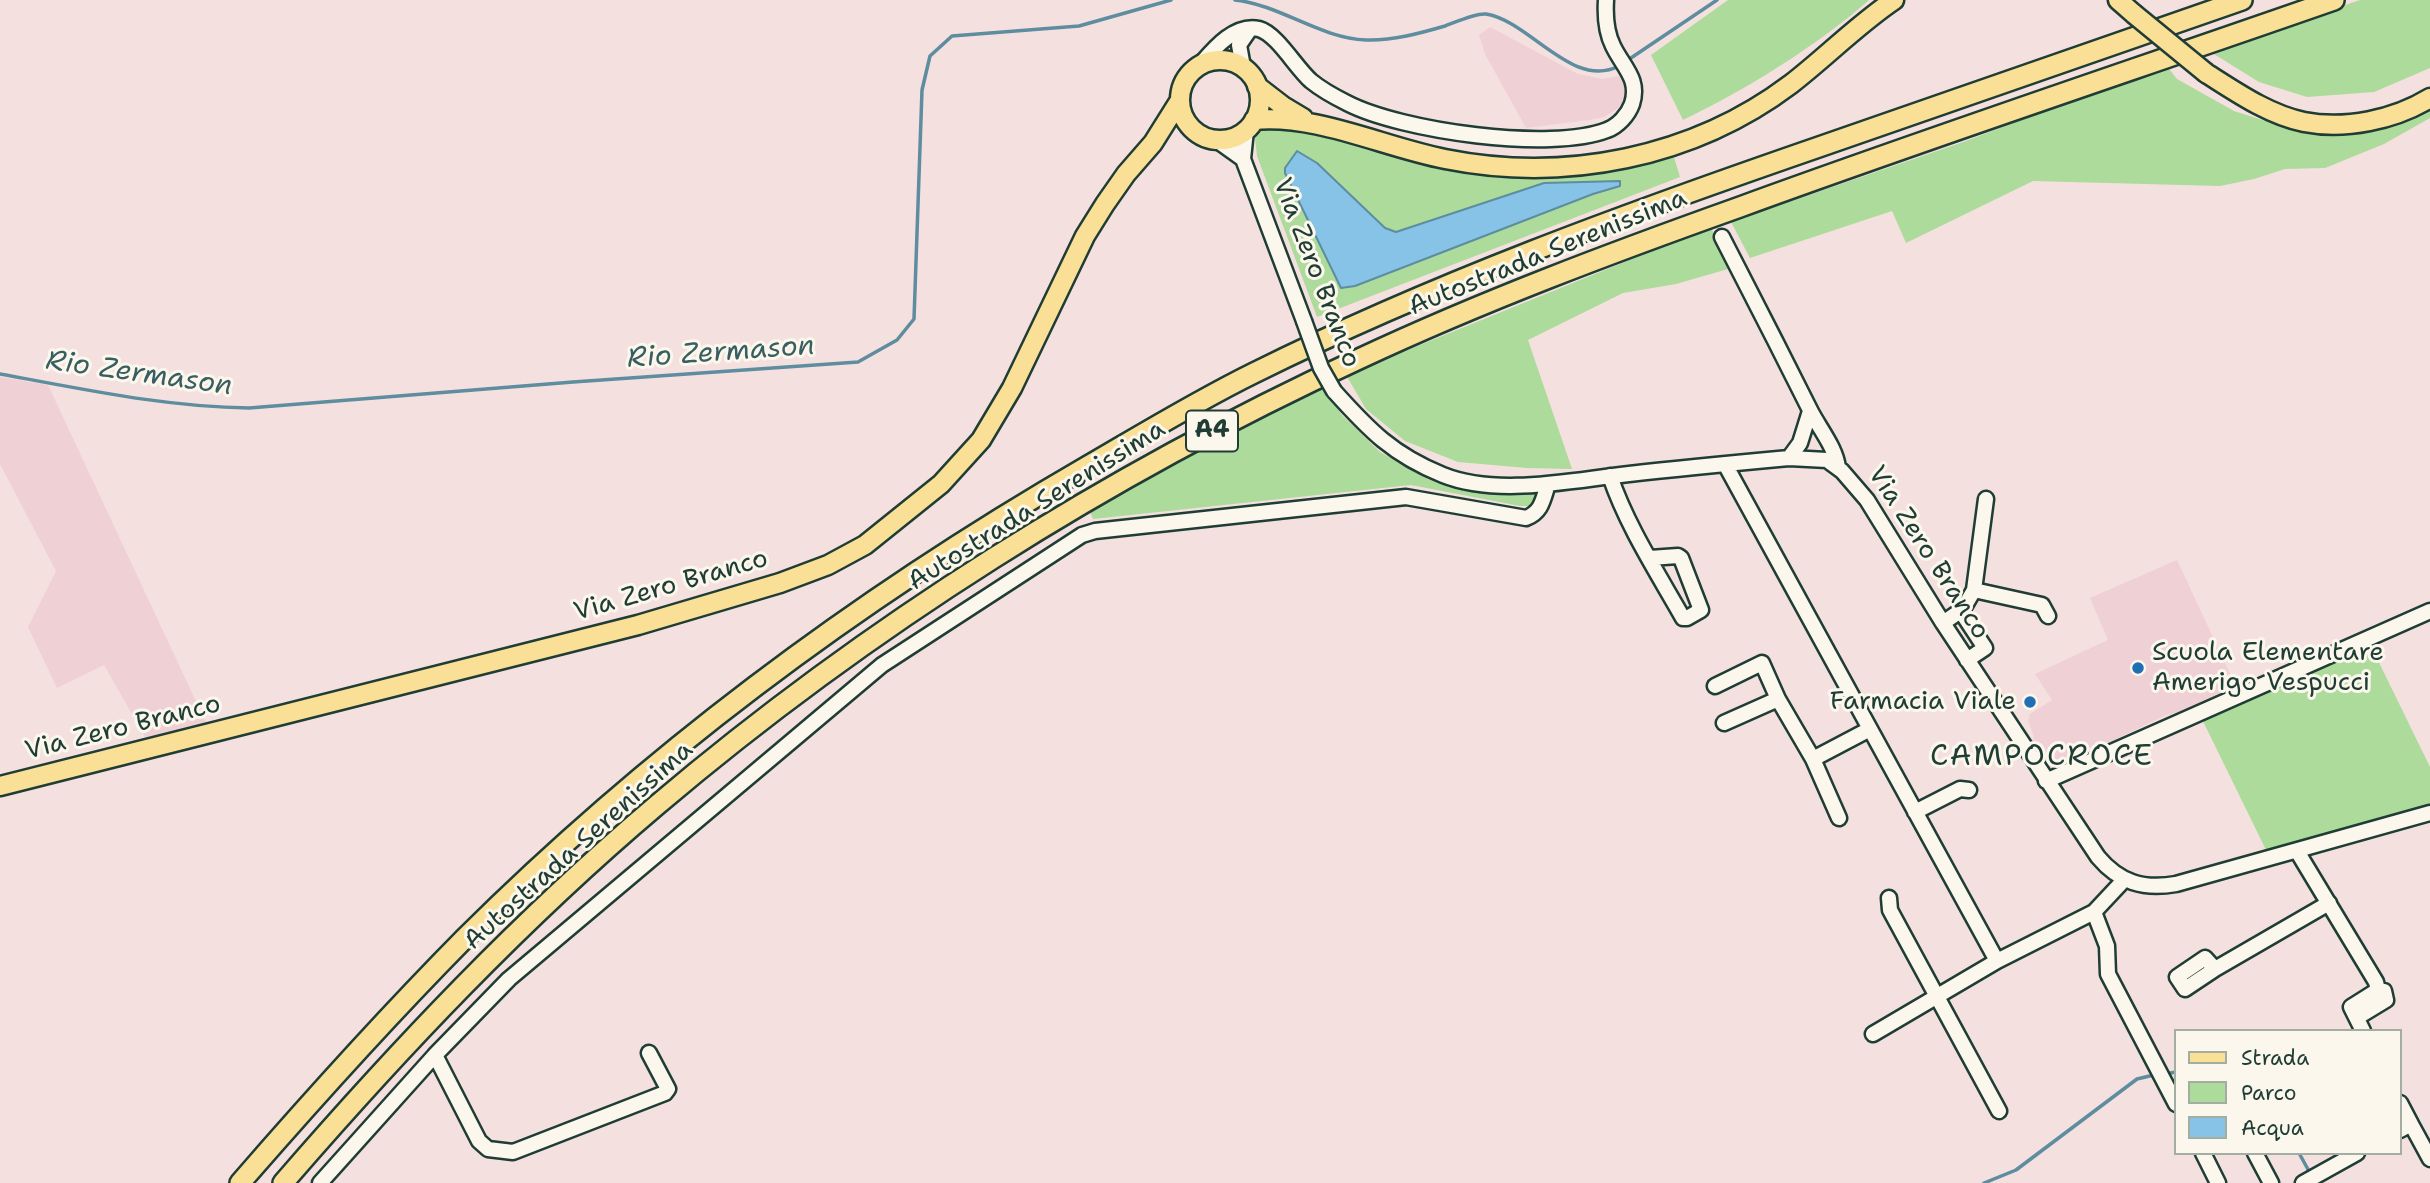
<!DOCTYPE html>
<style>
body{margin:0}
#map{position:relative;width:2430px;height:1183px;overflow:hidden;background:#f4e0de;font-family:"Shantell Sans",sans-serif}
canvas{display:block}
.legend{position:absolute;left:2174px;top:1029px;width:228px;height:126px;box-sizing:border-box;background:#fbf7ec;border:2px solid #a3ada2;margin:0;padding:9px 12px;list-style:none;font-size:21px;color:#1f3d34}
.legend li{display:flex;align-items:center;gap:14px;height:35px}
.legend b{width:35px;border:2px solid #a3ada2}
</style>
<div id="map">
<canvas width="2430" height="1183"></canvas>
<ul class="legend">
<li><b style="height:9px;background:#fadf96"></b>Strada</li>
<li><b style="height:19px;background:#acdb9b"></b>Parco</li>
<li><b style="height:19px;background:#87c3e7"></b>Acqua</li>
</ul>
</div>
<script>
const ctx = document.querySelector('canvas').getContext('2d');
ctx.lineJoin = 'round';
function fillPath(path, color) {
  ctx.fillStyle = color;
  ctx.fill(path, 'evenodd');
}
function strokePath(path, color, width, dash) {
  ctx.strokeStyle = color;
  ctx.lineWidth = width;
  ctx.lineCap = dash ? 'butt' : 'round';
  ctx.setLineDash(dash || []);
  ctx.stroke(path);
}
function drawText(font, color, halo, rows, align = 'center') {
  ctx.font = font + ' "Shantell Sans",sans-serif';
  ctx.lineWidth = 6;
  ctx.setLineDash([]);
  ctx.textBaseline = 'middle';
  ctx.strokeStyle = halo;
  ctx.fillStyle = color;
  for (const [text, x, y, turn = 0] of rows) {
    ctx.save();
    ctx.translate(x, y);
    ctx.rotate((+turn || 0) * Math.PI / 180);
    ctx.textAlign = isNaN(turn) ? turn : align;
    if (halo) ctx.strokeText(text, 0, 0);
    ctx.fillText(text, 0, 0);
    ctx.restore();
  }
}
const built = new Path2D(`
 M1490 27 1578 74 1602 79 1625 75 1631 88 1622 106 1604 117 1589 120 1526 128 1485 54 1479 35Z
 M0 377 48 385 208 727 148 742 104 665 57 688 28 627 56 571 0 464Z
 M2177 560 2238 691 2192 711 2187 710 2166 715 2054 769 2050 768 2033 742 2034 736 2028 721 2030 714 2052 700 2035 674 2108 640 2090 598Z`);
const green = new Path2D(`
 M1728 0H1869C1818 45 1744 91 1683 120L1651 55Z
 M2360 0H2430V68L2374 92 2307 97 2259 82 2209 51Z
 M2166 65 2177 79 2234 111 2307 134H2361L2430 110V118L2384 144 2325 168 2285 169 2254 179 2220 186 2033 181 1906 243 1892 211 1750 258 1731 222 1966 141Z
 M1276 121 1399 157 1444 167 1673 154 1680 177 1317 317 1257 156 1255 138 1260 126Z
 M1711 227 1728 269 1676 284 1623 293 1528 340 1572 469 1527 468 1458 462 1405 441 1366 409 1346 375Z
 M1321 386 1343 416 1380 452 1403 465 1457 485 1540 488 1538 500 1529 506H1520L1411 485 1093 519 1089 509Z
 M2369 642 2430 767V807L2268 854 2198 711Z`);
const water = new Path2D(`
 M1297 151 1317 163 1385 228 1396 232 1544 183 1620 181V186L1593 194 1355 286 1341 288 1285 173V168Z`);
const stream = new Path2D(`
 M1235 0C1281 5 1319 38 1366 40 1392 41 1421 33 1445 26 1456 22 1475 13 1486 14 1530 21 1572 90 1619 66
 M1625 62 1717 0
 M0 374C83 389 165 407 249 408L573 382 858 362 897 340 914 319 922 90 930 56 952 36 1079 26 1171 0
 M2165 1074 2176 1072
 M2299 1153 2310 1173
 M1984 1183 2016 1170 2137 1079 2158 1074`);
const minor = new Path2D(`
 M1199 66C1212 51 1234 23 1259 29 1277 34 1296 68 1311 81 1322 90 1335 97 1347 103 1401 131 1551 152 1607 130 1618 126 1628 115 1632 104 1640 79 1623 67 1613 46 1606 32 1605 16 1606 0
 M1243 67 1239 45 1250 29
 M1246 130 1243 159 1304 321
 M1215 139 1243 159
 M1722 237C1752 295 1781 352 1810 410 1819 428 1836 448 1838 468
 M1334 391C1369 430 1393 455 1443 475 1498 497 1572 480 1629 474 1682 468 1735 463 1789 458L1827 460 1842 471 1867 500 1943 623 2098 857C2119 882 2143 890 2176 884L2430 813
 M1789 458 1800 443 1810 411
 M1725 464 1997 961
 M1610 476C1627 526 1657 572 1683 618H1687L1701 610 1681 558 1678 556 1650 558
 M1974 590 2042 605 2048 616
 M1960 610 1985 648 1967 660
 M1943 623 1963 609 1974 590 1986 499
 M1715 686 1762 663 1778 699 1813 759 1870 729
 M1724 723 1778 699
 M1813 759 1839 818
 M2046 781 2430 611
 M1915 812 1960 789 1969 790
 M2297 851 2376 982 2378 990
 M1889 898 1890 910 1999 1111
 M2094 912 2107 946 2108 974 2176 1104
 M2215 969 2205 958 2177 977 2185 989 2215 969 2329 903
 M2358 1017 2386 1000 2384 991 2378 990
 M2363 1031 2351 1007 2378 990
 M1873 1034 1997 961 2094 912 2124 880
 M435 1055 479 1141 488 1149 513 1152 665 1093 668 1089 649 1053
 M2400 1103 2411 1124 2400 1130
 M2411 1124 2430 1159
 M2203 1153 2218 1183
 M2255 1153 2271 1183
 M320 1183 435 1055 509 979 882 665 1082 535 1095 531 1406 497 1526 518C1542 512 1543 499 1548 484
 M2303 1183 2357 1153`);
const major = new Path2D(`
 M2118 0 2134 14
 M1180 100a40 40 0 1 1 80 0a40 40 0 1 1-80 0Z
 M2206 73C2236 92 2269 115 2304 122 2345 130 2394 120 2430 98
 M1257 86 1283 106 1303 118
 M1254 120C1317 114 1383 147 1445 159 1565 183 1693 158 1791 84 1826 57 1857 25 1894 0
 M0 786 638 625 780 583 828 565 865 545 941 484 981 440 1012 388 1085 236 1105 204 1126 174 1153 143 1180 100`);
const highway = new Path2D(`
 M240 1183C313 1099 387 1017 465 938 650 754 863 596 1088 466 1143 434 1197 401 1254 373 1435 283 1625 214 1816 148 1958 99 2100 49 2242 0
 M283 1183C399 1049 521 920 657 805 868 626 1108 475 1359 359 1483 301 1611 253 1740 207 1937 135 2136 69 2334 0`);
const minorBridge = new Path2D(`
 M1304 321 1321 368 1334 391`);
const majorBridge = new Path2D(`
 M2134 14 2206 73`);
const markers = [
 [2138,668,7,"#1f6fb2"],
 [2030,702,7,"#1f6fb2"]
];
const shields = [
 [1212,431,52]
];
const shieldNames = [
 ["A4",1212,431]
];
const streetNames = [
 ["Autostrada Serenissima",1548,253,-22],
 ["Via Zero Branco",1316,273,69],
 ["Autostrada Serenissima",1037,506,-32],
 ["Via Zero Branco",1928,553,57],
 ["Via Zero Branco",671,586,-16],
 ["Via Zero Branco",123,728,-14],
 ["Autostrada Serenissima",579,846,-42]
];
const poiNames = [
 ["Scuola Elementare",2152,653],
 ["Amerigo Vespucci",2152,683],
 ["Farmacia Viale",2016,702,"right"]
];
const waterNames = [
 ["Rio Zermason",721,353,-4],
 ["Rio Zermason",139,374,8]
];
const quarterNames = [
 ["CAMPOCROCE",2042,757]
];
fillPath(built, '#efd0d4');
fillPath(green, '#acdb9b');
fillPath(water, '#87c3e7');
strokePath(water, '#5d8d9f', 2);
strokePath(stream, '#5d8d9f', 3.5);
strokePath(minor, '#1f3d34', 19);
strokePath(major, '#1f3d34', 23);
strokePath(highway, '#1f3d34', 24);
strokePath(minor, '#fbf7ec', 14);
strokePath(major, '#fadf96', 18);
strokePath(highway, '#fadf96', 19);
strokePath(minorBridge, '#1f3d34', 19, []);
strokePath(majorBridge, '#1f3d34', 23, []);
strokePath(minorBridge, '#fbf7ec', 14);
strokePath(majorBridge, '#fadf96', 18);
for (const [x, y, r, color] of markers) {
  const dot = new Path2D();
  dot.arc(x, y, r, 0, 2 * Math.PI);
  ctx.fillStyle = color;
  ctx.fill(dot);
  strokePath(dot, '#fbf7ec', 2.5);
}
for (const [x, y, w] of shields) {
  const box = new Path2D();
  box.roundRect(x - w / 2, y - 20.5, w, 41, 5);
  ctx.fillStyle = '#fbf7ec';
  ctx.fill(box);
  strokePath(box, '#1f3d34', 2);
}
drawText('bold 24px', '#1f3d34', null, shieldNames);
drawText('26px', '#1f3d34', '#fbf7ec', streetNames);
drawText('26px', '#1f3d34', '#fbf7ec', poiNames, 'left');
drawText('italic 28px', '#395e61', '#fbf7ec', waterNames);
ctx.letterSpacing = '2px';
drawText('30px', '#1f3d34', '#fbf7ec', quarterNames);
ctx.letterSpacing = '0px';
</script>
